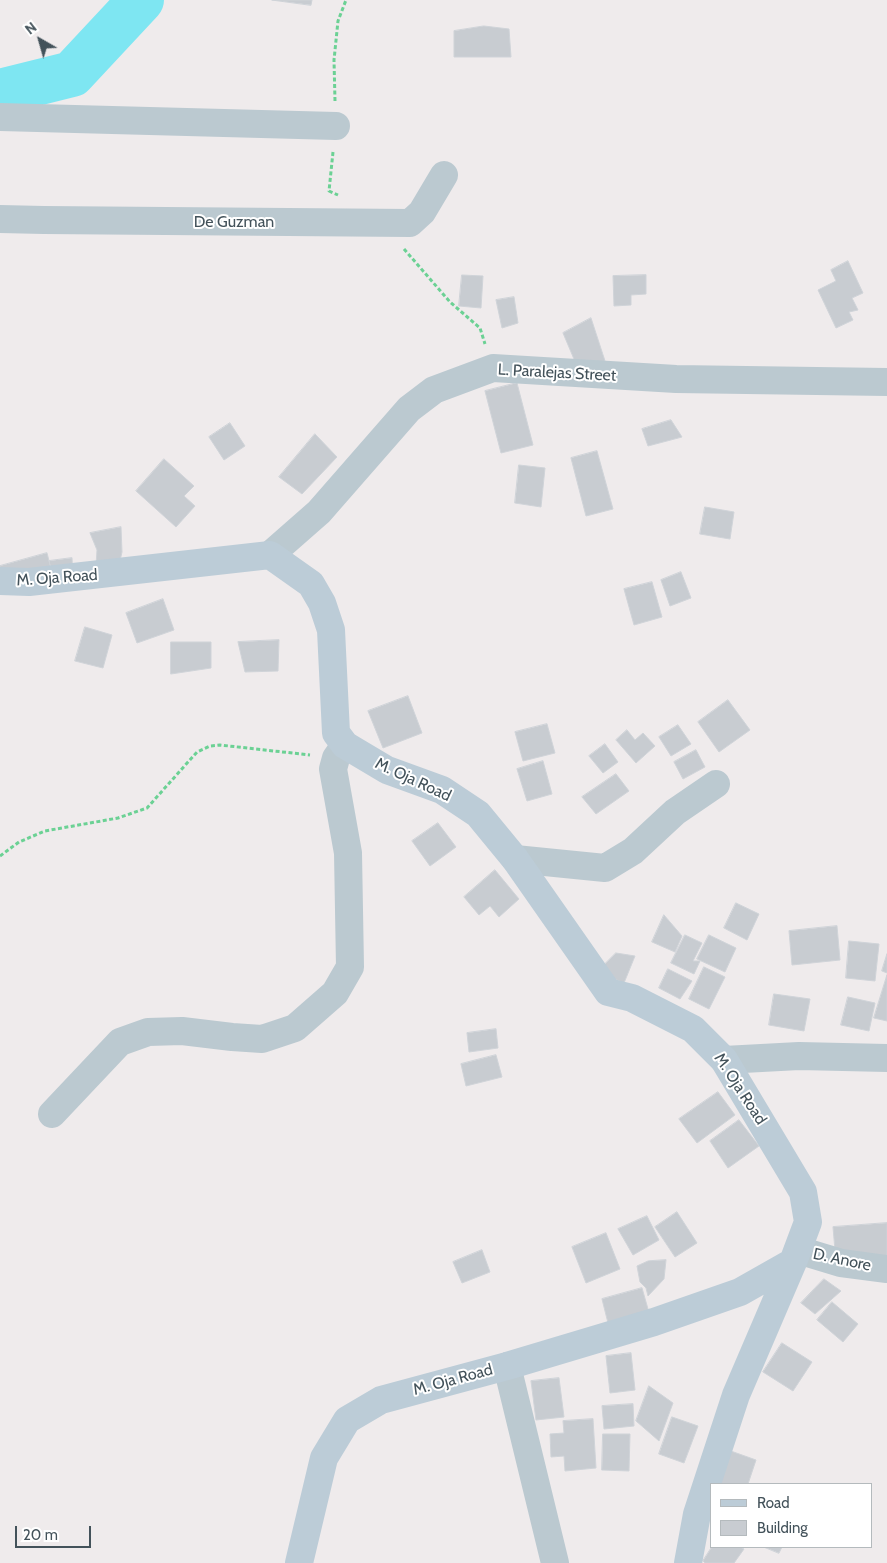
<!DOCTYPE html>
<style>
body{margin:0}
#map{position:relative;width:887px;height:1563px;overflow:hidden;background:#efebec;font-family:Cabin,sans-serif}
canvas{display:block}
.legend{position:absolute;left:710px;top:1483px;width:162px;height:65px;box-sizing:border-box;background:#fff;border:1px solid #b4babd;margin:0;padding:6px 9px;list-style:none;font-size:15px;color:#43525a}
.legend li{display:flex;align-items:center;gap:10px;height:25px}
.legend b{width:25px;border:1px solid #b4babd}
.north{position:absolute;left:15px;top:15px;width:50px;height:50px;-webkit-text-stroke:4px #fff;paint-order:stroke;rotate:322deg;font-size:14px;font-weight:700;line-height:20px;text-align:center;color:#43525a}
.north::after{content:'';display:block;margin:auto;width:18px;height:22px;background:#43525a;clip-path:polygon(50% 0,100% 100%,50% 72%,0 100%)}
.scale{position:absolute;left:15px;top:1526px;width:76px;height:22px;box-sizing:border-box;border:2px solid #43525a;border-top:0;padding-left:6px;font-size:15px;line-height:18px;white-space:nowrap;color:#43525a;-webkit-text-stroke:4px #fff;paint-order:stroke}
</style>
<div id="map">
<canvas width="887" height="1563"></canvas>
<ul class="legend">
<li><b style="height:6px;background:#bcccd7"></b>Road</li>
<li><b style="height:14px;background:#c8ccd1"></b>Building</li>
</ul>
<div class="north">N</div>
<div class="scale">20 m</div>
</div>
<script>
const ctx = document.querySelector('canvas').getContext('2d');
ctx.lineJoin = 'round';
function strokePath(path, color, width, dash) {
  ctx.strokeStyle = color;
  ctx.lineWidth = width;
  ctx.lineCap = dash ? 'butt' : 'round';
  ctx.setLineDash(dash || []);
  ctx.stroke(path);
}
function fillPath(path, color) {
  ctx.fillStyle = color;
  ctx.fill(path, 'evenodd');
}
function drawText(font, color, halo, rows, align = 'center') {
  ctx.font = font + ' Cabin,sans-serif';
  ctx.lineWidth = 4;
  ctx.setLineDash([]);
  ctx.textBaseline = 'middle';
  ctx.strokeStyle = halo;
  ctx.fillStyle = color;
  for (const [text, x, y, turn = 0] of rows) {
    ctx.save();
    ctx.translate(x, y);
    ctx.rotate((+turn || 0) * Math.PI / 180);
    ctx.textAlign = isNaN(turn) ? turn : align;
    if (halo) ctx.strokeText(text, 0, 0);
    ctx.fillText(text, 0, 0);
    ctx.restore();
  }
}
const river = new Path2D(`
 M0 92 72 74 141 0`);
const building = new Path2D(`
 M272 0H312L311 5Z
 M484 26 509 29 511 57H454V31Z
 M848 261 863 293 852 298 858 310 849 312 853 320 836 328 818 290 836 281 831 270Z
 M462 275 483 276 481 308 459 306Z
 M646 275V294L631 295V305L614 306 613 276Z
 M514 297 518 323 502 328 496 300Z
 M591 318 606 364 579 371 563 333Z
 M517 383 533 445 501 453 485 391Z
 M671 420 682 437 648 446 642 429Z
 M230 423 245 446 224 460 209 437Z
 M315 434 337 457 302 494 279 477Z
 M597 451 613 509 586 516 571 458Z
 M164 459 194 486 184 496 195 506 176 527 136 491Z
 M519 465 545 468 541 507 515 503Z
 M705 507 734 512 730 539 700 534Z
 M121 527 122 552 119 565 96 566 97 550 90 533Z
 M47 553 53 576 0 572V566Z
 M72 558 73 577 53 576 49 561Z
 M681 572 691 598 670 606 661 580Z
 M652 582 662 617 634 625 624 589Z
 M163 599 174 630 137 643 126 613Z
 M85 627 112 635 103 668 75 661Z
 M279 640 278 671 245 672 238 642Z
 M171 642H211V668L171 674Z
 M408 696 422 733 383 748 368 711Z
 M728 700 750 730 719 752 698 722Z
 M547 724 555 753 523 761 515 732Z
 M678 725 691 744 671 756 659 737Z
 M627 730 635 740 643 733 655 746 636 763 616 740Z
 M605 744 618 762 603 773 589 756Z
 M696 750 705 767 683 779 674 762Z
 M543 761 552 794 527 801 517 769Z
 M616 774 629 791 596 814 582 797Z
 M438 823 456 847 430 866 412 841Z
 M495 870 519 899 499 917 490 906 479 915 464 897Z
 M736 903 759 914 747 940 724 928Z
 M664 915 682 936 675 952 652 942Z
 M837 926 840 960 792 965 789 931Z
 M685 935 702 943 693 961H700L694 974 671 963Z
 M709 935 736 948 725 972 697 959Z
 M849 941 879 944 875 981 846 978Z
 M616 953 635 956 624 983 597 972Z
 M887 954V973L882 971Z
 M704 967 725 977 709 1009 689 999Z
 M668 969 692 981 680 999 659 988Z
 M887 975V1021L874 1018Z
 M774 994 810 999 804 1031 769 1025Z
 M848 997 875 1003 869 1031 841 1025Z
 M496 1029 498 1048 469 1052 467 1033Z
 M496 1055 502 1077 466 1086 461 1064Z
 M718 1092 735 1115 697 1143 679 1119Z
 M739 1120 759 1146 728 1168 710 1141Z
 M677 1212 697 1243 675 1257 655 1227Z
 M647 1216 659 1240 633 1255 618 1229Z
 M887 1223V1258L836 1262 833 1227Z
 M606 1233 620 1269 586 1283 572 1247Z
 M482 1250 490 1272 462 1283 453 1262Z
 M666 1260 664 1279 648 1296 646 1288 640 1282 637 1266 648 1261Z
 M824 1279 841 1291 815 1314 801 1303Z
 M642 1288 650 1316 609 1327 602 1299Z
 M832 1302 858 1324 843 1342 817 1320Z
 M782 1343 812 1362 793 1391 763 1372Z
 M631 1353 635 1390 610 1393 606 1356Z
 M559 1378 564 1417 536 1420 531 1381Z
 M649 1386 673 1403 659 1441 636 1421Z
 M633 1404 634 1426 604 1429 602 1406Z
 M672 1417 698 1426 684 1463 659 1454Z
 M593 1419 596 1468 565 1471 564 1456 551 1457 550 1434 564 1433 563 1421Z
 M603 1434H630L629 1471 602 1470Z
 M728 1450 756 1460 748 1484H717Z
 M712 1547H740L744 1549 734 1563H705L703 1561Z
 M764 1547H782L779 1553Z`);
const path = new Path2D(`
 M335 101 334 60 338 21 346 0
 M333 152 329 191 338 195
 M404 249 450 302 480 328 485 344
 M0 856 19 842 45 831 118 818 147 808 197 752 210 746 220 745 310 755`);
const street = new Path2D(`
 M0 117 336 126
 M0 219 44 220 410 223 422 212 444 175
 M270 555 319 512 409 409 434 390 493 368 676 379 887 382
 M515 859 605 868 633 851 675 812 716 784
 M724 1060 799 1056 887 1058
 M52 1114 120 1042 148 1032 182 1031 232 1037 262 1039 295 1028 335 993 350 967 348 853 333 769 336 758 345 745
 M798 1250 841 1263 887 1269
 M507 1366 555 1563`);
const secondary = new Path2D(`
 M0 581 29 582 270 555 311 584 322 603 331 630 336 733 345 745 387 770 442 790 478 814 515 859 608 992 632 998 693 1029 724 1060 803 1192 808 1222 793 1262 736 1395 697 1514 688 1563
 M299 1563 324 1458 347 1420 381 1400 507 1366 654 1322 740 1292 793 1262`);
const streetNames = [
 ["De Guzman",234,222],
 ["L. Paralejas Street",557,373,3],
 ["M. Oja Road",57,578,-4],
 ["M. Oja Road",413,780,25],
 ["M. Oja Road",740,1089,57],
 ["D. Anore",842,1260,12],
 ["M. Oja Road",453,1380,-15]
];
strokePath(river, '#7ee6f2', 46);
fillPath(building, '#c8ccd1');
strokePath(building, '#cfd3d8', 1);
strokePath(path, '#6bd194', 3, [4, 2.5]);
strokePath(street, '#bbc9d0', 28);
strokePath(secondary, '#bcccd7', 28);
drawText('16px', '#43525a', '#fff', streetNames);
</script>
